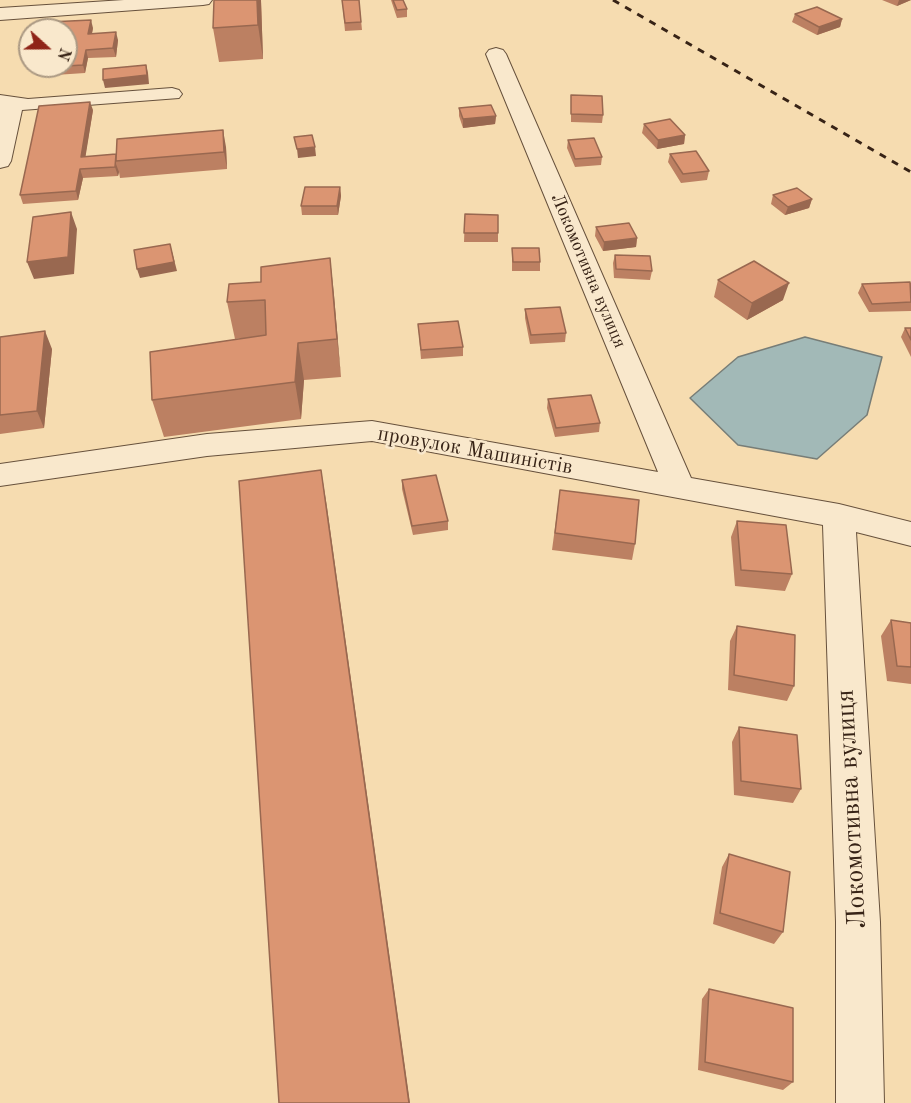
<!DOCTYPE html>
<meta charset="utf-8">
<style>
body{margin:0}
#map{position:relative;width:911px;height:1103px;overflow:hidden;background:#f6dcb0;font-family:"Old Standard TT",serif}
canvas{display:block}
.north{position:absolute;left:18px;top:18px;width:60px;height:60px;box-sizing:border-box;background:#f9e8cc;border:2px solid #ab9983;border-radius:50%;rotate:111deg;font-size:16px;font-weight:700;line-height:24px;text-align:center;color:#372316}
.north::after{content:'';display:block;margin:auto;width:21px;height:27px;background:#8f2418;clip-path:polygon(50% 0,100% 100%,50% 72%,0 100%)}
</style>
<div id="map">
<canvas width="911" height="1103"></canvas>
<div class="north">N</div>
</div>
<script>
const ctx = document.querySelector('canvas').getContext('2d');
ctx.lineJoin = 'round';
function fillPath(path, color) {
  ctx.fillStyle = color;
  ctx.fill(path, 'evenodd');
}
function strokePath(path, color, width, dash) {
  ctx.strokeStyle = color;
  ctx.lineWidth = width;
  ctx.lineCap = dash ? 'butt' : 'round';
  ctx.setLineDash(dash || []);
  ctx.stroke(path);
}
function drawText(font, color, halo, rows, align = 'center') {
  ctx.font = font + ' "Old Standard TT",serif';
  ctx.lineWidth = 5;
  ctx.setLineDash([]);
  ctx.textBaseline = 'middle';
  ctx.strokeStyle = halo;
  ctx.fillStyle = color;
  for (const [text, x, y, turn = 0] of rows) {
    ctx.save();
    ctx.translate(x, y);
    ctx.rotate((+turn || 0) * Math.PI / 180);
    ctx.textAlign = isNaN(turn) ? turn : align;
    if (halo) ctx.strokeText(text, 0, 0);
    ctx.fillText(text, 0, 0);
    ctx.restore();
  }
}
const water = new Path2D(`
 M805 337 882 357 867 415 817 459 738 445 690 398 738 357Z`);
const minor = new Path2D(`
 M124 0H212L209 4 203 5 0 20V8Z
 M496 48 503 50 506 54 691 478 839 504 911 522V546L856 532 880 922 884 1103H836V922L823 525 372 441 207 456 0 486V464L207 434 372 421 658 472 486 54 489 50Z
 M172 88 179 90 182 94 179 98 22 110 11 161 8 166 0 168V95L28 99Z`);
const rail = new Path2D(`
 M613 0 911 172`);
const wall = new Path2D(`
 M261 0 263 59 219 62 213 28Z
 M342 0H359L362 30 345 31Z
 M391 0H403L407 9V17L397 18Z
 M882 0H911L897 6Z
 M795 14 842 19 840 27 817 35 792 22Z
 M93 28 92 34 118 40 116 57 88 58 85 73 40 76 37 68Z
 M571 95 603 115 602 123 571 122Z
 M459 108 496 116 495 124 463 128 459 116Z
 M93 110 85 157 226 147 227 169 120 178 119 172 118 176 83 178 78 200 23 204 20 195Z
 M644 124 685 135 684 144 657 149 642 133Z
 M568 140 602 157 601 165 575 167 567 148Z
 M670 154 709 171 707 180 681 183 668 162Z
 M340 187 341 196 338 215H302L301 206Z
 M773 195 812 199 809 208 785 215 771 204Z
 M465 214 498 233V242H464Z
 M596 227 637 238 636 247 603 251 595 236Z
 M512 248 540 262V271H512Z
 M615 255 652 271 650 280 614 278 613 263Z
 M330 258 341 377 304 380 301 419 164 437 152 400 242 338 235 339 227 302 261 282Z
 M718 280 783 300 747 320 714 297Z
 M911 283V311L869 312 858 293 862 284Z
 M525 309 566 333 565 342 530 344 525 318Z
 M418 324 463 347V356L421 359Z
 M905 328H911V357L901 337Z
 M0 337 52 349 44 428 0 434Z
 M548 399 600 423 599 432 555 437 547 408Z
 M402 480 448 521V530L413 535 402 489Z
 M560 490 635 544 632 560 552 550Z
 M737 521 792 574 785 591 735 586 731 537Z
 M891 620 911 623V684L887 681 881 636Z
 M737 626 794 686 787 701 728 690 730 641Z
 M739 727 801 789 793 803 734 795 732 742Z
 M729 854 783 932 774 944 713 924 722 867Z
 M709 989 793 1082 783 1090 698 1070 702 999Z`);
const shadedWall = new Path2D(`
 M257 0H261V1L263 59 258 25Z
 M899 0H911L897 6Z
 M842 19 840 27 817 35 819 27Z
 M91 20 93 28 90 42 88 34Z
 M116 32 118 40 116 57 113 48Z
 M86 50 88 58 85 73 83 65Z
 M146 65 148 73 149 84 105 88 103 80Z
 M90 102 93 110 84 166 81 157Z
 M496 116 495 124 463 128V119Z
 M223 130 226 147 227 169 224 152Z
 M685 135 684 144 657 149 658 140Z
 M315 147 316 156 298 158 297 149Z
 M116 164 119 172 118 176 115 167Z
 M80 169 83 178 78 200 76 191Z
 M340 187 341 196 338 215 337 206Z
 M812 199 809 208 785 215 788 207Z
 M71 212 77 229 74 274 34 279 27 262Z
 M637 238 636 247 603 251 604 242Z
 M170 244 177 271 140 278 137 269Z
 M330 258 334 295 341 377 337 339Z
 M789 283 783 300 747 320 752 303Z
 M45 331 52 349 44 428 37 411Z
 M298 343 304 380 301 419 295 382Z
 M321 470 327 507 410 1103H409Z`);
const building = new Path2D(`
 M214 0H257L258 25 213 28Z
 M342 0H359L361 22 345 23Z
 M393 0H403L407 9 397 10Z
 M817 7 842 19 819 27 795 14Z
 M91 20 88 34 116 32 113 48 86 50 83 65 66 66V30H47L49 22Z
 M146 65 147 75 103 80V69Z
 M38 66H65L37 68Z
 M571 95 602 96 603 115 571 114Z
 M90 102 81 157 116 154 115 167 80 169 76 191 20 195 39 106Z
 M491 105 496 116 463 119 459 108Z
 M670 119 685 135 658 140 644 124Z
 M223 130 224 152 116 161 117 139Z
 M312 135 315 147 297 149 294 137Z
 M594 138 602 157 575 159 568 140Z
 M696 151 709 171 683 174 670 154Z
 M305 187H340L337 206H301Z
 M797 188 812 199 788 207 773 195Z
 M71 212 68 257 27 262 33 217Z
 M465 214 498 215V233H464Z
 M629 223 637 238 604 242 596 227Z
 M170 244 174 262 137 269 134 250Z
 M512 248H539L540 262H513Z
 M615 255 650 256 652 271 616 269Z
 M330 258 337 339 298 343 295 382 152 400 150 352 266 335 265 300 227 302 229 284 261 282V267Z
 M754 261 789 283 752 303 718 280Z
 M910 282 911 302 872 304 862 284Z
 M560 307 566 333 531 335 525 309Z
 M458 321 463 347 421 350 418 324Z
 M905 328H911V340Z
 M45 331 37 411 0 415V337Z
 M591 395 600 423 556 428 548 399Z
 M321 470 409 1103H279L239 481Z
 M436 475 448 521 412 526 402 480Z
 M560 490 639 500 635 544 555 533Z
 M737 521 786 525 792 574 741 570Z
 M891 620 911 623V667L897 666Z
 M737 626 795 635 794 686 734 675Z
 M739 727 797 735 801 789 741 781Z
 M729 854 790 872 783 932 720 913Z
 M709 989 793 1008V1082L705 1062Z`);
const farStreetnames = [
 ["Локомотивна вулиця",588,271,67]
];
const streetNames = [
 ["провулок Машиністів",475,451,10]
];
const nearStreetnames = [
 ["Локомотивна вулиця",852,809,-93]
];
fillPath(water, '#a2b9b7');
strokePath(water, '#777d77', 1.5);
strokePath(minor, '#67513c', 2);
fillPath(minor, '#f9e8cc');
strokePath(rail, '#372316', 3, [7, 7]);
fillPath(wall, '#bc8062');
fillPath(shadedWall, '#996850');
fillPath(building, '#db9572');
strokePath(building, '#996850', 1.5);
drawText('18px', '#372316', '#f9e8cc', farStreetnames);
drawText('21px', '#372316', '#f9e8cc', streetNames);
drawText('26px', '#372316', '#f9e8cc', nearStreetnames);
</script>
